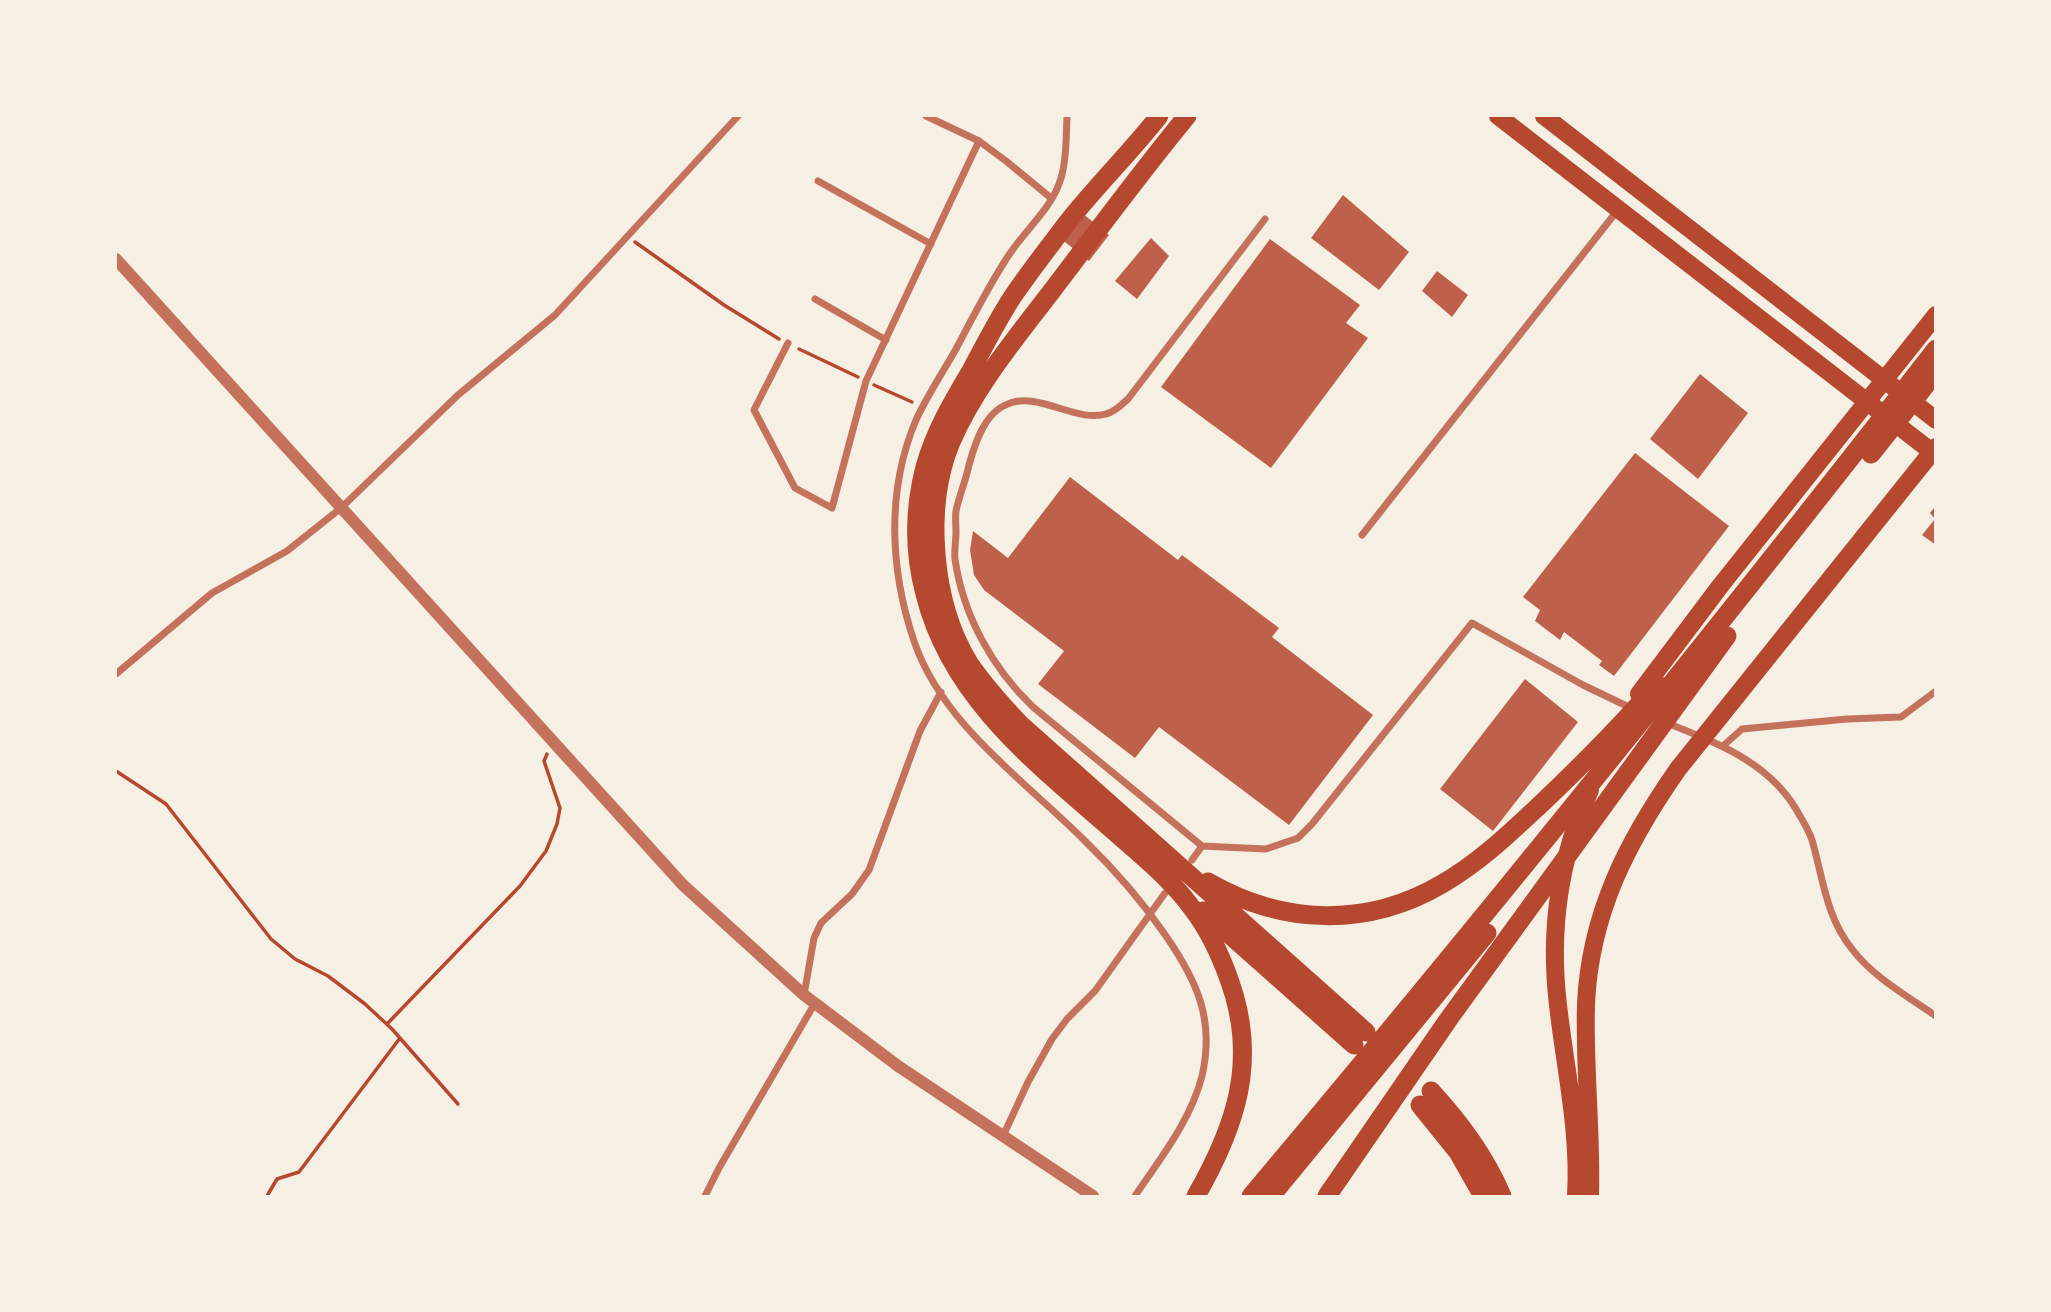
<!DOCTYPE html>
<style>
body{margin:0}
#map{position:relative;width:2051px;height:1312px;overflow:hidden;background:#f6efe4;font-family:"Playfair Display",serif}
canvas{display:block}
.frame{position:absolute;inset:0;border:117px solid #f6efe4;pointer-events:none}
</style>
<div id="map">
<canvas width="2051" height="1312"></canvas>
<div class="frame"></div>
</div>
<script>
const ctx = document.querySelector('canvas').getContext('2d');
ctx.lineJoin = 'round';
function fillPath(path, color) {
  ctx.fillStyle = color;
  ctx.fill(path, 'evenodd');
}
function strokePath(path, color, width, dash) {
  ctx.strokeStyle = color;
  ctx.lineWidth = width;
  ctx.lineCap = dash ? 'butt' : 'round';
  ctx.setLineDash(dash || []);
  ctx.stroke(path);
}
const building = new Path2D(`
 M1343 195 1409 252 1379 290 1311 238Z
 M1071 204 1109 235 1089 261 1051 231Z
 M1151 238 1169 256 1137 299 1115 281Z
 M1270 239 1360 305 1346 323 1368 338 1271 468 1161 387Z
 M1437 271 1468 295 1452 317 1422 291Z
 M1700 374 1748 413 1698 479 1650 439Z
 M1635 453 1729 526 1614 676 1599 665 1602 661 1564 632 1560 640 1535 621 1540 610 1523 597Z
 M1070 477 1178 560 1182 555 1279 628 1272 637 1373 715 1289 825 1159 727 1135 758 1038 684 1064 651 984 590 974 575 970 550 973 531 1008 558Z
 M1936 505V545L1922 535 1935 519 1930 513Z
 M1525 679 1578 722 1493 831 1440 789Z`);
const path = new Path2D(`
 M635 242 724 305 779 339
 M799 349 858 377
 M874 385 912 402
 M116 771 166 804 271 939 295 959 328 976 365 1004 392 1029 458 1104
 M387 1024 520 886 546 851 557 824 560 808 544 761 547 754
 M267 1196 277 1179 299 1172 400 1038`);
const minor = new Path2D(`
 M926 116 979 141 1006 161 1051 198
 M1067 116C1066 135 1067 159 1061 178 1052 210 1021 233 1005 261 987 289 972 319 956 349 943 372 927 396 916 420 886 491 890 570 914 641 942 724 1025 781 1084 840 1114 869 1142 901 1166 936 1197 981 1215 1020 1202 1076 1191 1120 1160 1159 1135 1196
 M818 181 931 244
 M1265 219 1128 399C1121 405 1115 412 1106 414 1076 423 1038 391 1008 404 985 412 975 443 969 465 966 480 959 496 956 511 955 518 956 525 956 532 956 541 954 550 955 559 963 615 992 668 1033 707L1202 846 1266 849 1298 838 1312 824 1472 623 1583 685 1633 709
 M815 299 886 340
 M788 343 754 410 795 488 832 508 866 381 979 141
 M1362 535 1617 211
 M116 674 212 593 287 551 341 508 458 395 555 315 738 116
 M1667 723C1719 744 1772 763 1800 816 1804 823 1809 831 1812 840 1823 878 1826 917 1852 949 1873 977 1907 996 1936 1016
 M1723 746 1742 729 1847 719 1901 717 1936 691
 M1192 860 1202 846
 M804 995 814 938 821 923 852 894 869 870 920 731 941 692
 M1003 1136 1028 1082 1052 1039 1067 1019 1095 991 1165 893
 M705 1196 719 1168 815 1003`);
const tertiary = new Path2D(`
 M116 259 683 885 804 995 898 1066 1093 1196`);
const primary = new Path2D(`
 M1498 116 1936 455
 M1544 116 1936 420`);
const trunk = new Path2D(`
 M1639 694 1721 585 1936 315
 M1576 1196C1580 1132 1565 1068 1558 1005 1549 930 1559 859 1590 790
 M1590 1196C1592 1133 1584 1068 1586 1004 1590 914 1627 842 1678 769L1936 447`);
const motorway = new Path2D(`
 M1159 116C1130 153 1096 186 1067 223 1049 247 1030 271 1013 296 998 319 985 344 972 369 953 401 935 431 925 467 914 509 914 553 925 594 952 703 1044 769 1124 840 1148 861 1173 882 1192 908 1209 930 1221 956 1230 982 1258 1061 1236 1126 1196 1196
 M1187 116C1140 173 1096 233 1051 292 1015 339 975 387 951 442 924 507 932 603 969 663 984 685 1002 705 1020 724L1366 1032
 M1871 454 1936 372
 M1208 882C1283 925 1367 928 1442 884 1479 863 1511 832 1542 803 1582 765 1621 726 1657 684
 M1203 911 1354 1045
 M1431 1091C1461 1124 1485 1156 1502 1196
 M1420 1105 1458 1152 1483 1196
 M1251 1196C1485 918 1712 636 1936 349
 M1271 1196 1487 933
 M1327 1196 1448 1020 1727 636`);
fillPath(building, '#bf614a');
strokePath(path, '#b5482f', 3.5);
strokePath(minor, '#c5725c', 7);
strokePath(tertiary, '#c5725c', 12);
strokePath(primary, '#b5482f', 18);
strokePath(trunk, '#b5482f', 18);
strokePath(motorway, '#b5482f', 19);
</script>
